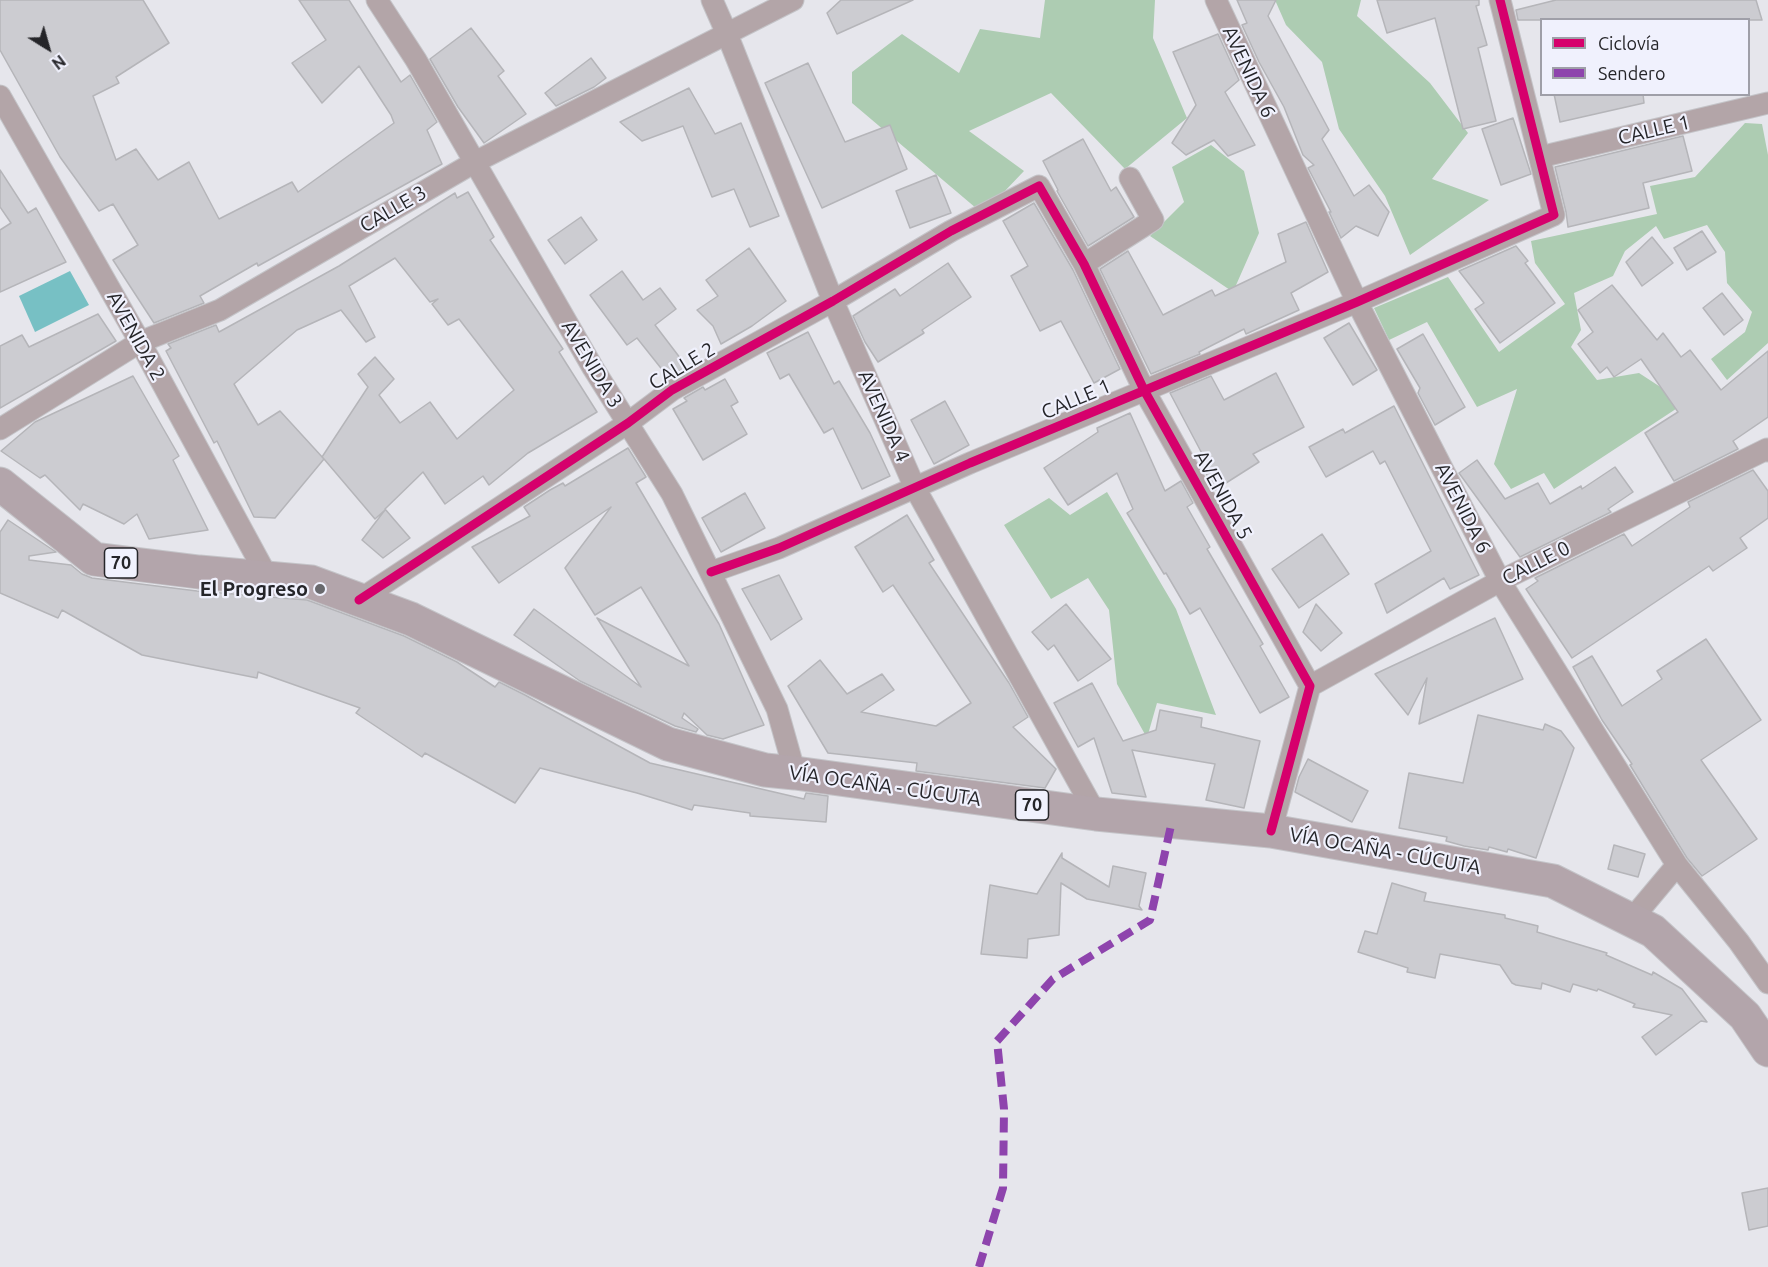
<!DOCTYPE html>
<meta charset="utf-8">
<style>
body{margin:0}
#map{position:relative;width:1768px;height:1267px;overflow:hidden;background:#e6e6ec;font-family:Ubuntu,sans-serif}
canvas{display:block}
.legend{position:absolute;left:1540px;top:18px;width:210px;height:78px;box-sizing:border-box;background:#f0f1fd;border:2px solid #9f9fa8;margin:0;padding:8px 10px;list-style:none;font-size:18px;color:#252529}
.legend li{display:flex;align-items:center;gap:12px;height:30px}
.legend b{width:30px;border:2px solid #9f9fa8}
.north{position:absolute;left:18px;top:18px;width:60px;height:60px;-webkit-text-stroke:4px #f0f1fd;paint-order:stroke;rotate:143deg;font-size:16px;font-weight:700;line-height:24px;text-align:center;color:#252529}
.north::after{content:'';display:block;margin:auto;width:21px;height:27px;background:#252529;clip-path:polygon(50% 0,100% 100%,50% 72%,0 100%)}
</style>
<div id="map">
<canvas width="1768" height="1267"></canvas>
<ul class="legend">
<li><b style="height:8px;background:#d6006c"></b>Ciclovía</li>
<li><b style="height:8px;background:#8e44ad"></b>Sendero</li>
</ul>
<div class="north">N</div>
</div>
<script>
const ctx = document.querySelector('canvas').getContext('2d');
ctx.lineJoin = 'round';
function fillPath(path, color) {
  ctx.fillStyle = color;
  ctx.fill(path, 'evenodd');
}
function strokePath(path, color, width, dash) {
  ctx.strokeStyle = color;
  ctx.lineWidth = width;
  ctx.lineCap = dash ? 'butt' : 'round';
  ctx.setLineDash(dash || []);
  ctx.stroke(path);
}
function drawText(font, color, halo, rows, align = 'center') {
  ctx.font = font + ' Ubuntu,sans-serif';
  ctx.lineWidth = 4.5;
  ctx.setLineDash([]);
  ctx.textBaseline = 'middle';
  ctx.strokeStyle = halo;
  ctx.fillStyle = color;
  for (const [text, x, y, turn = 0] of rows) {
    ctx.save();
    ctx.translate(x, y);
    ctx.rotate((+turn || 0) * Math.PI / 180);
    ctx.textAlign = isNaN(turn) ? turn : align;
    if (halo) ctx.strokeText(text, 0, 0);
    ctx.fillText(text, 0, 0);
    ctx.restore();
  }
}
const forest = new Path2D(`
 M1045 0H1155L1153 38 1187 118 1125 169 1051 93 969 131 1024 171 983 214 852 103V72L902 34 959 73 980 29 1040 38Z
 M1275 0H1361L1357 16 1430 83 1468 133 1432 179 1489 200 1410 255 1385 196 1339 129 1322 62 1286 25Z
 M1745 123 1762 124 1768 155V343L1727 380 1711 359 1745 332 1752 312 1727 283 1725 252 1707 225 1664 239 1656 226 1625 251 1613 276 1574 293 1581 330 1571 347 1597 380 1639 373 1685 403 1554 489 1544 473 1511 489 1494 464 1517 389 1477 407 1427 322 1389 340 1374 308 1448 277 1499 352 1565 304 1535 263 1531 241 1657 214 1650 186 1695 177Z
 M1211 145 1244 171 1259 233 1233 292 1150 236 1184 202 1172 167Z
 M1107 492 1176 609 1216 715 1157 703 1147 738 1117 684 1109 610 1088 578 1051 599 1004 525 1049 498 1070 515Z`);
const water = new Path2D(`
 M70 271 89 305 35 332 19 296Z`);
const building = new Path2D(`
 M0 0H143L169 43 116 77 119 83 93 96 116 160 136 149 158 180 189 162 219 219 292 182 298 192 394 123 391 115 359 66 322 103 292 63 326 40 299 0H349L401 82 410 75 437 122 427 130 442 164 258 266 257 263 200 296 204 303 154 323 113 260 138 245 113 204 99 211 60 157 0 50Z
 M841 0H913L837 34 827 13Z
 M1237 0H1276L1268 16 1329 130 1322 139 1354 196 1369 185 1389 212 1378 236 1356 226 1341 238 1329 212H1331L1308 168 1314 165 1303 155 1284 107 1259 62 1242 25 1247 23Z
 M1377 0H1479V5L1476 6 1487 45 1478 48 1496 121 1463 129 1435 18 1387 33Z
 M1556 0H1756L1762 20H1518L1516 10Z
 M471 28 504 71 498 76 526 114 484 143 458 107 430 59Z
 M1218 34 1239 80 1225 92 1255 145 1228 156 1214 140 1186 155 1172 143 1196 105 1173 52Z
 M591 58 606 78 594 87 556 106 545 93Z
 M808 63 845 142 890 125 907 169 822 208 765 83Z
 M689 88 715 134 741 123 779 216 750 227 734 189 712 197 683 126 642 141 620 122Z
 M1554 94H1643L1644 103 1560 122Z
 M1513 118 1531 174 1501 185 1482 129Z
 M1683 136 1692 171 1643 183 1649 208 1568 227 1566 212 1555 167Z
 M1083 139 1111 191 1116 187 1134 217 1088 246 1057 191 1058 190 1043 161Z
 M0 170 28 213 36 208 66 262 0 292V230L11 223 0 207Z
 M936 175 951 213 910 228 896 191Z
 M468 192 494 237 490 240 563 349 559 352 597 412 528 453 489 485 483 476 445 504 423 472 385 509 410 538 383 558 362 540 385 510 375 519 324 459 275 518 254 517 217 441 214 443 166 351 171 348 168 344 216 325 219 332 339 266 455 193 457 198ZM395 258 430 302 438 299 432 304 448 325 459 319 514 390 457 439 430 402 400 423 379 395 394 379 375 357 358 374 368 387 322 457 324 459 280 411 258 425 234 384 297 330 341 310 366 342 375 337 349 286Z
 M1034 203 1073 270 1120 369 1094 383 1061 321 1040 331 1011 276 1028 266 1003 221Z
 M581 217 597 240 565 264 548 240Z
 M1306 222 1328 272 1291 293 1299 310 1246 334 1244 329 1199 352 1200 354 1151 374 1100 269 1128 251 1163 315 1212 290 1215 296 1286 262 1278 234Z
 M1702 231 1716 252 1687 270 1674 248Z
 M1652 237 1673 263 1642 286 1626 262Z
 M1516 246 1528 261 1525 263 1555 303 1500 343 1475 309 1484 303 1459 271Z
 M749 248 786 301 752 326 721 344 713 326 697 310 718 296 706 280Z
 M948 263 971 297 922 330 924 333 878 362 865 342 853 316 895 289 900 296Z
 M622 271 643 300 660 288 676 309 655 325 687 367 668 377 637 338 627 345 590 295Z
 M1612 285 1657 340 1663 333 1681 357 1690 350 1721 390 1768 351V417L1733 441 1738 449 1674 481 1645 433 1678 412 1641 359 1614 377 1607 367 1600 373 1578 344 1593 332 1578 310Z
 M1722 293 1743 320 1724 335 1703 308Z
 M98 314 116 341 0 408V346L22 335 29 347Z
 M1349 323 1377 370 1353 385 1324 338Z
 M808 332 834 384 839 381 870 433 890 476 862 489 833 428 824 433 789 374 780 379 767 353Z
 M1423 334 1465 407 1435 425 1418 393 1420 388 1397 349Z
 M1276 373 1304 427 1253 454 1259 462 1215 490 1202 466 1207 463 1170 393 1211 376 1224 400Z
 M133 376 179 456 173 460 208 530 149 539 137 514 124 524 83 504 80 510 45 475 40 478 1 451 35 422Z
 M725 379 738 402 731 406 747 434 703 460 673 409 687 401 684 398 703 387 705 390Z
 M945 401 969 445 934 464 911 420Z
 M1394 406 1479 575 1450 589 1444 578 1387 613 1375 584 1431 551 1385 461 1380 464 1373 451 1326 477 1309 447 1343 429 1345 433Z
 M1130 413 1165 491 1181 481 1193 503 1187 507 1210 547 1207 549 1263 644 1260 646 1289 697 1260 713 1200 608 1190 614 1166 573 1164 574 1127 513 1133 509 1117 473 1068 505 1044 468 1098 432 1097 428Z
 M628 448 646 477 636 483 719 624 764 725 723 739 707 735 684 713 682 718 698 729 696 732 675 726 580 681 514 635 534 609 641 687 597 618 689 666 641 587 595 615 565 568 611 507 499 583 472 547 530 516 524 507 550 490 563 483 565 486Z
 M1477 460 1505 499 1538 483 1550 504 1581 486 1582 489 1615 467 1633 492 1608 509 1611 512 1520 557 1459 473Z
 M1753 470 1768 491V518L1740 538 1747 548 1713 571 1709 566 1572 658 1526 589 1538 581 1535 578 1624 534 1632 546 1690 507 1688 502Z
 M745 493 765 528 721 552 702 518Z
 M907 515 934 560 929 563 1009 683 1028 717 1013 727 1056 769 1045 788 916 771 917 763 828 753 788 686 820 660 847 694 882 674 894 690 861 712 936 726 971 703 893 585 883 592 855 547Z
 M8 520 56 552 29 556V560L71 565 82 574 92 578 197 591 307 600 404 636 457 662 495 687 499 682 525 695 650 763 804 799 806 793 828 796 826 822 750 816V813L694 805 692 810 637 793 540 768 515 803 425 753 422 757 356 713 360 708 258 672 257 678 142 655 62 610 58 618 0 593V532Z
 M1322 534 1349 574 1299 608 1272 569Z
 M779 575 802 619 771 640 742 589Z
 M1066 604 1111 659 1078 681 1054 645 1048 650 1032 632Z
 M1316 604 1342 633 1321 651 1303 632Z
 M1495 618 1523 679 1419 724 1427 678 1408 715 1375 674Z
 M1706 639 1761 720 1701 760 1757 839 1702 876 1687 858 1630 765 1632 764 1602 720 1573 667 1592 656 1622 706 1662 679 1657 671Z
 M1092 683 1123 741 1156 730 1160 710 1202 718 1201 727 1260 741 1244 808 1206 800 1215 764 1132 750 1146 797 1112 793 1094 738 1078 747 1054 703Z
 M1478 715 1543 730 1545 724 1561 731 1574 748 1536 858 1508 849 1507 852 1489 847 1488 850 1464 846 1446 841 1447 837 1399 828 1409 773 1463 783Z
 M1308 759 1368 791 1352 822 1295 792 1299 777Z
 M1614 845 1645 854 1638 877 1608 869Z
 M1062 853V858L1109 887 1113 866 1146 873 1139 906 1142 910 1087 899 1061 883 1059 935 1028 939 1027 958 981 954 990 885 1037 894Z
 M1392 883 1426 893 1424 901 1505 915V918L1538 926 1537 932 1607 953 1606 955 1652 975 1653 972 1682 989 1707 1022 1701 1021 1656 1055 1642 1037 1672 1015 1633 1007 1635 1004 1598 989 1597 991 1573 984 1570 992 1542 983 1541 989 1516 985 1512 983 1500 965 1440 954 1435 978 1407 972 1408 968 1358 952 1365 931 1377 934Z
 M1768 1188V1226L1749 1230 1742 1193Z`);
const minor = new Path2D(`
 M377 0 416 60 593 368 672 494 777 709 795 773
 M712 0 727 34 833 301 915 488 1096 814
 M1216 0 1357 302 1500 581 1677 865 1739 942 1768 983
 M0 96 140 342 268 578
 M1540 157 1768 103
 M1084 264 1153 220 1130 178
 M0 429 140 342 220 310 475 162 793 0
 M711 572 779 548 970 463 1357 302 1554 215 1500 0
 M359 600 628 423 672 390 833 301 951 231 1039 186 1084 264 1144 390 1310 686 1271 831
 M1310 686 1500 581 1767 449 1768 451
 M1631 920 1677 865`);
const primary = new Path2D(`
 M0 484 94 559 199 572 311 582 411 619 668 744 765 770 795 773 1096 814 1271 831 1553 881 1653 931 1745 1016 1768 1050`);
const quiet = new Path2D(`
 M979 1267 1003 1188 1004 1109 997 1041 1053 979 1150 920 1172 821`);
const cycleway = new Path2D(`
 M711 572 779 548 970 463 1357 302 1554 215 1500 0
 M359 600 628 423 672 390 833 301 951 231 1039 186 1084 264 1144 390 1310 686 1271 831`);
const markers = [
 [320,589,6,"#69696d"]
];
const shields = [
 [121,563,33],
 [1032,805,33]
];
const shieldNames = [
 ["70",121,563],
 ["70",1032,805]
];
const streetNames = [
 ["AVENIDA 6",1249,72,65],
 ["CALLE 1",1654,130,-13],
 ["CALLE 3",393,209,-30],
 ["AVENIDA 2",136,336,61],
 ["AVENIDA 3",592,364,59],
 ["CALLE 2",682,366,-31],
 ["CALLE 1",1076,399,-23],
 ["AVENIDA 4",884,416,66],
 ["AVENIDA 5",1223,495,61],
 ["AVENIDA 6",1463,508,63],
 ["CALLE 0",1536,563,-27],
 ["VÍA OCAÑA - CÚCUTA",885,786,8],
 ["VÍA OCAÑA - CÚCUTA",1385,851,10]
];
const poiNames = [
 ["El Progreso",308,589]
];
fillPath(forest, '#adccb2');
fillPath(water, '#77c0c4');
fillPath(building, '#ccccd1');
strokePath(building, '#b5b5b9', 1.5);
strokePath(minor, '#c4c4c8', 23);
strokePath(primary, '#c4c4c8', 35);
strokePath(minor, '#b3a5a8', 21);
strokePath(primary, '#b3a5ab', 33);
strokePath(quiet, '#8e44ad', 8, [15, 8]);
strokePath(cycleway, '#d6006c', 9);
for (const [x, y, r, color] of markers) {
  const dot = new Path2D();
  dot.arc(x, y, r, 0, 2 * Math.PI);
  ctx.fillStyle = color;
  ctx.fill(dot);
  strokePath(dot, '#f0f1fd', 2);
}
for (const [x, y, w] of shields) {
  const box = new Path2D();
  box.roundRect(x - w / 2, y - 15, w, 30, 4.5);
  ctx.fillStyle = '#f0f1fd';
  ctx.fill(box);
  strokePath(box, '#252529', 1.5);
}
drawText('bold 18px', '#252529', null, shieldNames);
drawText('20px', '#252529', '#f0f1fd', streetNames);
drawText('bold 20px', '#252529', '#f0f1fd', poiNames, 'right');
</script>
